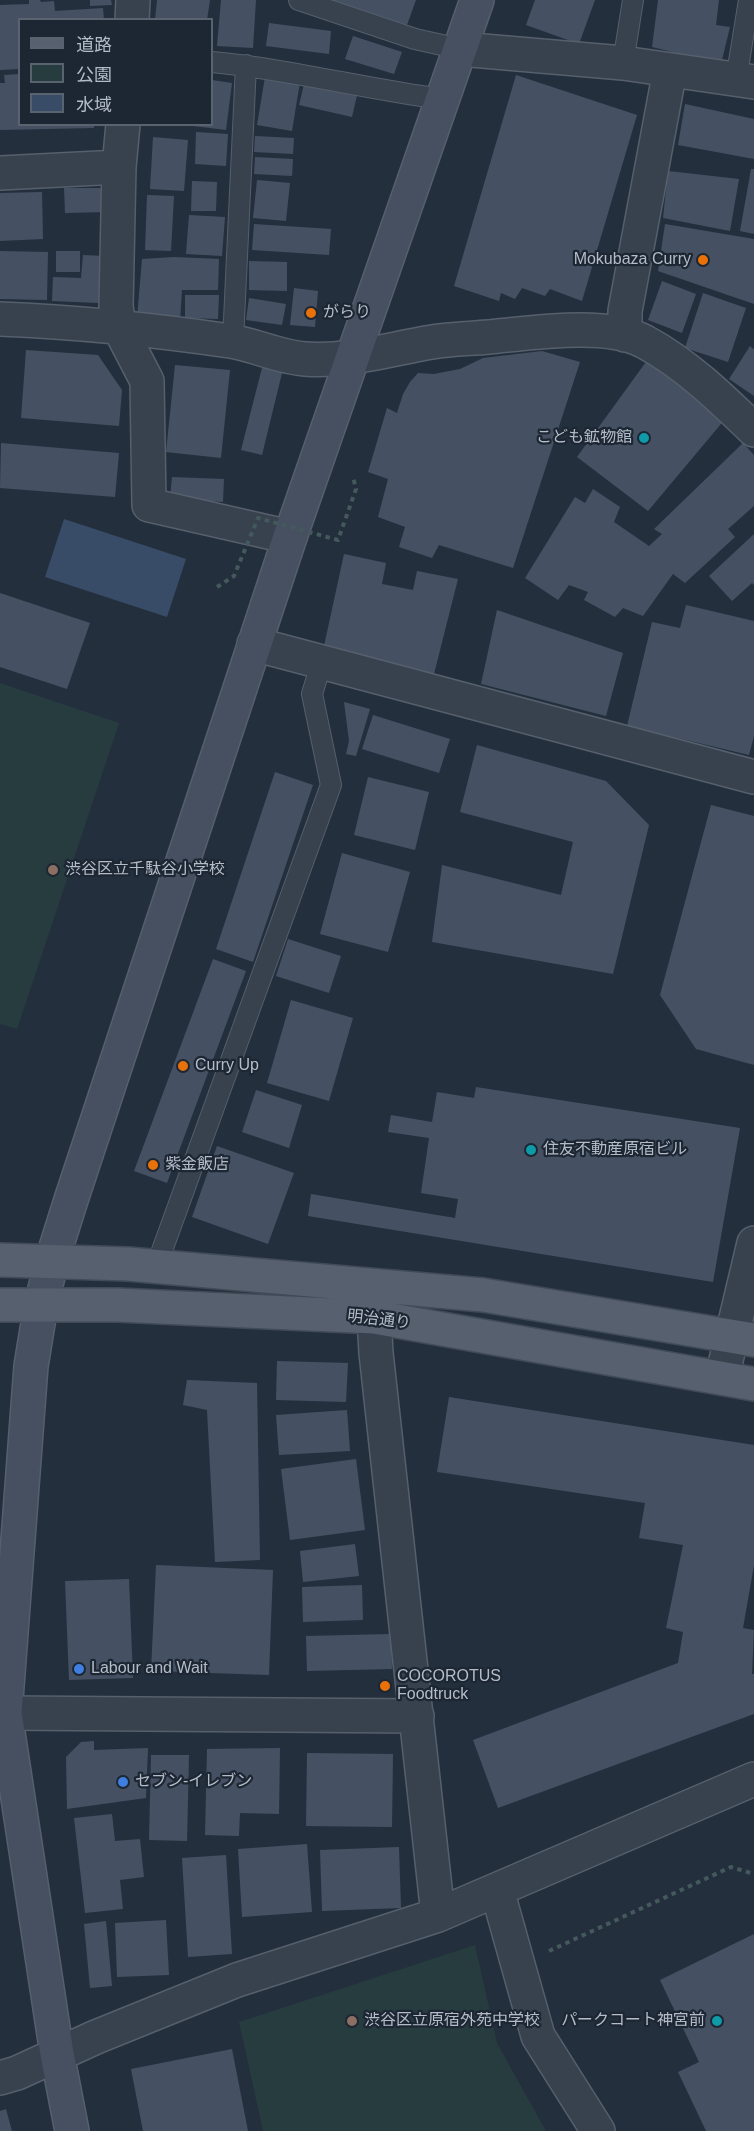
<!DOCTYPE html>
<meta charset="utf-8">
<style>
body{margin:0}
#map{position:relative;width:754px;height:2131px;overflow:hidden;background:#242f3e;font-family:Helvetica,"Noto Sans JP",sans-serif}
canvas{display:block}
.legend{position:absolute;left:18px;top:18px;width:195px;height:108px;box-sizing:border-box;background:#1d2633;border:2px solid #59626f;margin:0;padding:8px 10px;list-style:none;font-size:18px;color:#b4bcc9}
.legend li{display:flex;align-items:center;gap:12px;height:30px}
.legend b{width:30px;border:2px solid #59626f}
</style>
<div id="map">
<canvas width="754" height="2131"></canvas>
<ul class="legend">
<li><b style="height:8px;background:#56606e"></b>道路</li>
<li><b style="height:16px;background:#263c3f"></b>公園</li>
<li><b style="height:16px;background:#394c67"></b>水域</li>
</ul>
</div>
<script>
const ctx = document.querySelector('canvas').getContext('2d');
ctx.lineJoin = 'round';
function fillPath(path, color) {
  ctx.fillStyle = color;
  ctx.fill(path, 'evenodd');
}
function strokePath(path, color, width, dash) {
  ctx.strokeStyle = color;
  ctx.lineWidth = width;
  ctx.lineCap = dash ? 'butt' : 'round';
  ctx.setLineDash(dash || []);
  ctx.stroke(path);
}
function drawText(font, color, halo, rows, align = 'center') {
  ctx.font = font + ' Helvetica,"Noto Sans JP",sans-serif';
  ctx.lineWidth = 4.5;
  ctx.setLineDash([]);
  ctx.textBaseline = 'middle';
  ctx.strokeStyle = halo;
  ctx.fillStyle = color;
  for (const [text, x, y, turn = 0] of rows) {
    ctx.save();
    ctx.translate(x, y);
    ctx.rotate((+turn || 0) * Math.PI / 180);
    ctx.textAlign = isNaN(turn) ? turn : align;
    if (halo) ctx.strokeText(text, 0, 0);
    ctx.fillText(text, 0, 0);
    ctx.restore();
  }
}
const green = new Path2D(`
 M0 683 119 723 17 1029 0 1024Z
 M475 1945 497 2043 546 2131H263L239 2022Z`);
const water = new Path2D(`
 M64 519 186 559 167 617 45 577Z`);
const building = new Path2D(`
 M29 0H40L41 2 54 1 55 11 103 8 104 20H20V69L0 70V5L29 4Z
 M90 0H111L112 5 90 6Z
 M157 0H210L207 20H155Z
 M221 0H256L253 48 217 46Z
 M331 0H416L407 25Z
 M535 0H595L579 44 526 25Z
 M658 0H719L716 25 730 27 721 64 652 47Z
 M269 23 331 31 329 54 266 46Z
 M353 36 402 52 394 74 345 59Z
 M20 74V124H94V128L0 130V83H5L4 75Z
 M516 75 637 115 582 301 550 289 545 296 522 288 515 299 501 293 499 301 454 286Z
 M265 77 300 82 292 131 257 125Z
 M212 80 232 83 226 130 193 126 212 124Z
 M305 80 358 91 352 117 299 105Z
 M685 104 754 119V159L678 145Z
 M196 132 228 134 226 166 195 164Z
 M255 136 294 138 293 154 254 152Z
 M153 137 188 140 184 191 150 189Z
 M255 157 293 159 292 176 254 174Z
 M751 169H754V234L740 231Z
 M668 171 739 179 730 231 663 218Z
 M257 180 290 183 286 221 253 218Z
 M192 181 217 182 216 211H191Z
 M64 188H110V212L65 213Z
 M42 192 43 239 0 241V193Z
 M147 195 174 196 171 251 145 250Z
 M189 215 225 217 222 256 186 254Z
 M254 224 331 229 329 255 252 250Z
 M665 224 754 239V304L658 271Z
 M0 251 48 252 47 300 0 299Z
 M56 251H80V272H56Z
 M83 255 104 256 99 303 52 301 53 277 81 278Z
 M174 257 219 259 218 290H182L180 321 137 318 142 259Z
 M249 261 287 262V291L249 290Z
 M662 281 696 294 682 333 648 320Z
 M294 288 318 291 315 327 290 325Z
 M703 293 746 308 728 362 685 348Z
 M185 295H219L218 319 185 318Z
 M249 298 286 304 282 325 246 320Z
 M750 346 753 349 754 348V396L729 379Z
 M26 350 98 355 122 390 119 426 21 418Z
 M542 351 580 362 513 568 439 545 432 558 399 547 405 527 378 517 388 479 368 472 387 408 397 413 403 394 410 382 418 373 434 374 460 369 483 358Z
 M651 355 726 418 648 511 577 457Z
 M263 364 283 369 262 455 241 450Z
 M175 365 230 370 221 458 166 452Z
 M1 443 119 453 115 497 0 488Z
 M743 443 754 455V506L728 529 735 537 685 583 673 574 643 616 623 608 615 617 584 600 588 592 569 585 558 600 525 578 575 497 585 503 593 489 620 507 614 522 649 546 662 534 654 529Z
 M172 477 224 479 223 502 170 499Z
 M754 534V585L752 583 732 601 709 576Z
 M344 554 386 563 382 584 413 590 417 571 458 579 434 674 324 646Z
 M0 593 90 623 67 689 0 667Z
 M686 605 754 621V736L749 755 627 726 652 622 680 628Z
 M497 610 623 653 606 716 481 684Z
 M344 702 370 709 356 756 346 754 349 741Z
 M373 715 450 739 439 773 362 749Z
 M477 745 606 781 649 825 613 974 432 942 442 865 561 895 573 842 460 812Z
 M275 772 313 785 253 962 216 949Z
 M368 777 429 792 415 850 354 835Z
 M711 805 754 816V1065L696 1049 660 995Z
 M342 853 410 872 388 952 320 934Z
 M288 939 341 956 329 993 276 976Z
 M213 959 246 971 167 1183 134 1171Z
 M291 1000 353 1018 329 1101 267 1083Z
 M476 1087 740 1128 713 1282 308 1216 311 1194 455 1218 458 1199 421 1193 429 1138 388 1132 391 1115 432 1122 437 1092 474 1098Z
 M256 1090 302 1105 289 1148 242 1132Z
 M217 1146 294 1173 268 1244 192 1217Z
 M277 1361 348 1363 346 1402 276 1400Z
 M187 1380 257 1383 260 1560 215 1562 207 1410 183 1405Z
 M449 1397 754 1445V1565L743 1628 754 1630 752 1674H754V1714L498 1808 473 1740 678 1663 683 1632 666 1628 683 1545 639 1538 645 1503 437 1472Z
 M347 1410 350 1451 279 1455 276 1415Z
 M356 1459 365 1530 290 1540 281 1469Z
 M355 1544 359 1576 303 1582 300 1551Z
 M156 1565 273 1570 269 1675 151 1671Z
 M129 1579 133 1678 69 1680 65 1581Z
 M362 1585 363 1620 303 1622 302 1587Z
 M391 1634 392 1669 307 1671 306 1636Z
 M94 1741V1750L148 1748 146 1798 67 1809 66 1757 81 1742Z
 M280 1748 279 1814 240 1813 239 1836 205 1835 207 1749Z
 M307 1753 393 1754 392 1827 306 1826Z
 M151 1755H189L187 1841 149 1840Z
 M112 1814 115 1841 140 1839 144 1877 120 1880 123 1909 85 1913 74 1818Z
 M307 1844 312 1912 242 1917 238 1849Z
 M399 1847 401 1908 322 1911 320 1850Z
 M226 1855 232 1954 188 1957 182 1858Z
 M166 1920 169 1975 117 1977 115 1923Z
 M106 1921 112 1986 90 1988 84 1924Z
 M754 1934V2131H706L678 2072 699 2062 660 1980Z
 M232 2049 248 2131H143L131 2069Z
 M6 2109 12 2131H0V2111Z`);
const path = new Path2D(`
 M549 1951 731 1867 754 1874`);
const lane = new Path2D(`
 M299 0 415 39 460 49
 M212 62C289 69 365 89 442 99
 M623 63 633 0
 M736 80 749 0
 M233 341 246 65
 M156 1267 331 785 312 694 322 661`);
const street = new Path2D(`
 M132 20 133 0
 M460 49 623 63 754 82
 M123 124 119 167 116 307 120 329 147 381 149 505 290 537
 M0 173 119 167
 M0 319C76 322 154 330 230 341 255 345 279 357 305 359 344 362 383 351 421 344 443 339 466 339 489 337 531 333 608 321 645 342 686 364 721 398 754 430
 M625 335V311L670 70
 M254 644 754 777
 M374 1317 376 1353 438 1915
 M722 1377 754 1243
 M5 1713 417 1716
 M497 1890 538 2036 598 2131
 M0 2078 17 2073 96 2037 237 1980 438 1915 754 1779`);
const secondary = new Path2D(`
 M72 2131 57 2054 5 1713 31 1366 41 1305 52 1260 71 1200 290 537 477 0`);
const primary = new Path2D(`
 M0 1260 128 1264 483 1295 754 1340
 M0 1305H118L374 1317 754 1384`);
const pathBridge = new Path2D(`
 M217 587 234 576 258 518 338 540 356 489 353 477`);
const markers = [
 [703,260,6,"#e8710a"],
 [311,313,6,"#e8710a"],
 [644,438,6,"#0f9aa8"],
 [53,870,6,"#8d6e63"],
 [183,1066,6,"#e8710a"],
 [531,1150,6,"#0f9aa8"],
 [153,1165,6,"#e8710a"],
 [79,1669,6,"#3f7fe0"],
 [385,1686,6,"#e8710a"],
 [123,1782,6,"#3f7fe0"],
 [352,2021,6,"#8d6e63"],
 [717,2021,6,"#0f9aa8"]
];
const poiNames = [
 ["Mokubaza Curry",691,260,"right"],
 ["がらり",323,313],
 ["こども鉱物館",632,438,"right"],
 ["渋谷区立千駄谷小学校",65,870],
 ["Curry Up",195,1066],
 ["住友不動産原宿ビル",543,1150],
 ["紫金飯店",165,1165],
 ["Labour and Wait",91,1669],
 ["COCOROTUS",397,1677],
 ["Foodtruck",397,1695],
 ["セブン-イレブン",135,1782],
 ["渋谷区立原宿外苑中学校",364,2021],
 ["パークコート神宮前",705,2021,"right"]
];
const streetNames = [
 ["明治通り",379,1320,7]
];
fillPath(green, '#263c3f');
fillPath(water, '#394c67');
fillPath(building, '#455162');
strokePath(lane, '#565f6c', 22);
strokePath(street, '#565f6c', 36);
strokePath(secondary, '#565f6c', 36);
strokePath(primary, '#414a57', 36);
strokePath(path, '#44595c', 4, [4.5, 4.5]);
strokePath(lane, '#38414e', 20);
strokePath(street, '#38414e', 33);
strokePath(secondary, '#465061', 33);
strokePath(primary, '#56606e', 33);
strokePath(pathBridge, '#44595c', 4, [4.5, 4.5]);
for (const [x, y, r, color] of markers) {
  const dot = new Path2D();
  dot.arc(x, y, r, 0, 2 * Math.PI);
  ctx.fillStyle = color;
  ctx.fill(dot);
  strokePath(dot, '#1d2633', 2);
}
drawText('16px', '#b4bcc9', '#1d2633', poiNames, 'left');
drawText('16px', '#b4bcc9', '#1d2633', streetNames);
</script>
